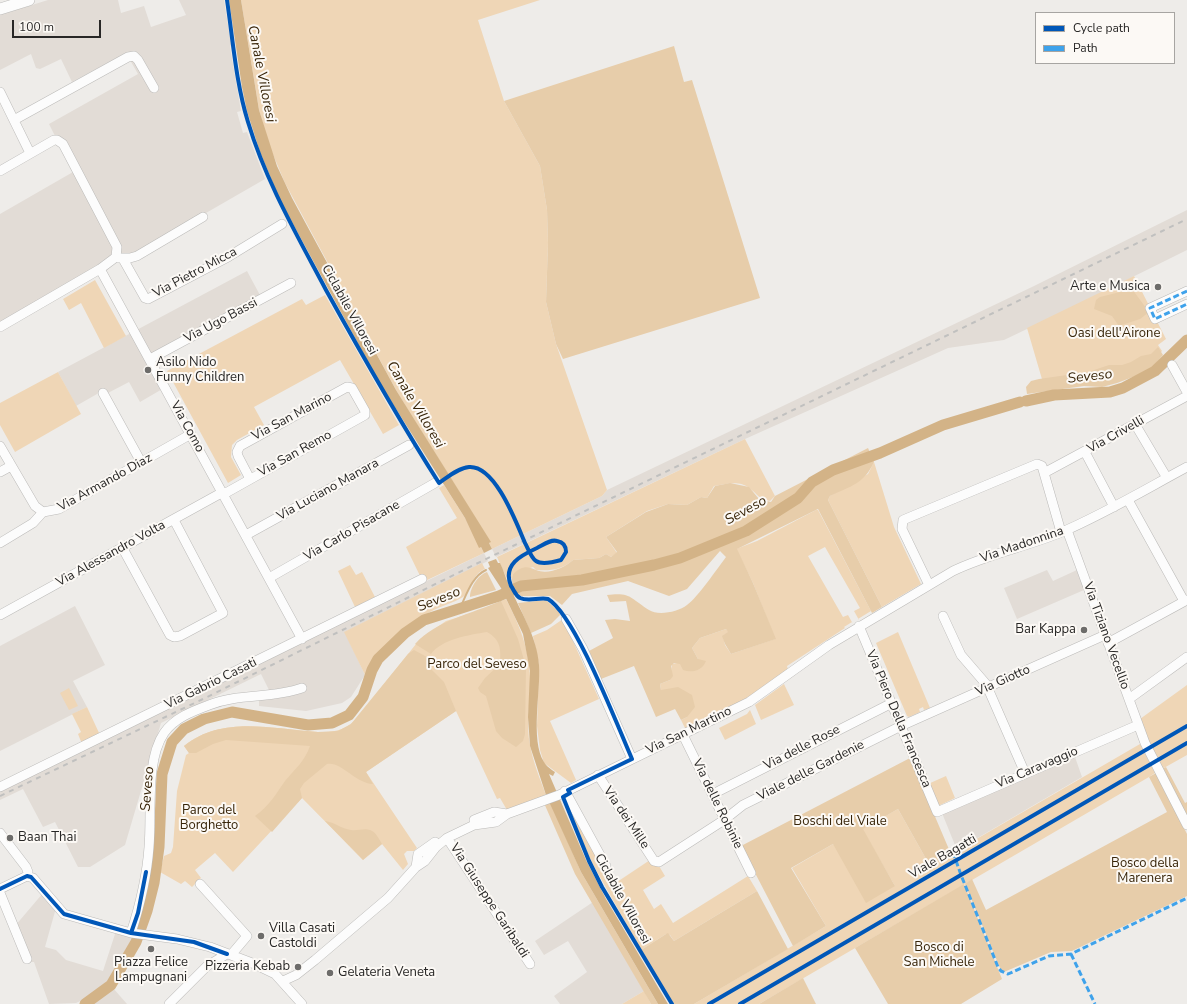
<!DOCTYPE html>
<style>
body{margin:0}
#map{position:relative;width:1187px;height:1004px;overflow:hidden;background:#eeece9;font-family:"Nunito Sans",sans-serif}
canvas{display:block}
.legend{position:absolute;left:1035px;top:12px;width:140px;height:52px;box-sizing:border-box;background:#fcf9f5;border:1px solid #a7a5a2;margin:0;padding:5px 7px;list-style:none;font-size:12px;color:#282726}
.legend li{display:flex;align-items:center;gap:8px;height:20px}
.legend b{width:20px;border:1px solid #a7a5a2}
.scale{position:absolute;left:12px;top:20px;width:89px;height:18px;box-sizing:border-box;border:2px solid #282726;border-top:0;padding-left:5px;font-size:12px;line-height:14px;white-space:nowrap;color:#282726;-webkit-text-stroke:3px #fcf9f5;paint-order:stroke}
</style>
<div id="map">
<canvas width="1187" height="1004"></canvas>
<ul class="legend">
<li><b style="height:5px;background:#0057b8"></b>Cycle path</li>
<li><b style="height:5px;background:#3ea2eb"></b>Path</li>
</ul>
<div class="scale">100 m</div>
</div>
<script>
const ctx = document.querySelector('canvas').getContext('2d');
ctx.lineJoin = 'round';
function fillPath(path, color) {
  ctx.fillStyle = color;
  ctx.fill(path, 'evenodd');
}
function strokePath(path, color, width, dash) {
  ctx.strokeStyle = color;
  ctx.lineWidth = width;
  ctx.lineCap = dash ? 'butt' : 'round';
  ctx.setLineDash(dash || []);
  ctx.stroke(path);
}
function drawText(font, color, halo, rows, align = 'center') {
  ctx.font = font + ' "Nunito Sans",sans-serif';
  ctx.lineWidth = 4;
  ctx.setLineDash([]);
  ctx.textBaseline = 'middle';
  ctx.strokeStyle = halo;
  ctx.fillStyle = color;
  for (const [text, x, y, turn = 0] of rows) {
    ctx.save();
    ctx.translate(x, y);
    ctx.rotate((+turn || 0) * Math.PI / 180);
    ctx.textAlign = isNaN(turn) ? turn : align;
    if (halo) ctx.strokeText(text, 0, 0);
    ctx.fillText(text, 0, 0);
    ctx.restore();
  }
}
const built = new Path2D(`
 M48 0H118L121 13 144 6 151 27 186 15 179 0H224L231 44 230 47 241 111 237 112 243 133 247 132 265 179 133 255 98 266 0 323V214L73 172 49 124 138 74 126 53 72 82 61 59 40 69 36 68 31 54 0 70V15Z
 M1187 210V250L1050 318 1004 340 948 348 745 439 496 557 492 549 602 496 607 490 1034 286Z
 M247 271 261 297 148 358 164 388 140 402 129 382 106 394 104 390 76 406 58 372Z
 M484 553 488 561 345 632 365 675 351 697 342 703 306 711 259 706V695L271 694 261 674 161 723 125 845 90 867H78L55 822 43 827 23 789 0 800V789Z
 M1047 570 1053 581 1077 570 1084 590 1017 619 1004 588Z
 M75 606 105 665 73 681 87 707 0 751V646Z
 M1075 757 1082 777 957 850 942 813Z
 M43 893 56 908 45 947 56 950 66 960 103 971 116 931 134 935 109 980 89 997 76 1003 49 1004 34 962H31L15 926Z
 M593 902 644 991 622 1004H560L554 996 587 972 568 941 544 955 535 941Z
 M113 988 127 1004H91L94 1002Z`);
const green = new Path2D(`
 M241 0H540L478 20 504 101 540 166 547 210 548 243 546 302 556 344 607 490 602 496 492 549 489 543 490 542 396 390 285 183 269 145 259 110Z
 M1134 276 1166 339 1158 345 1162 351 1153 361 1044 386 1027 328Z
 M95 280 126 336 104 348 81 303 69 310 63 299Z
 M325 295 399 425 383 434 340 360 254 407 264 425 237 440 232 445 231 457 241 475 228 483 167 371 302 299 306 305Z
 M58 372 81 414 15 452 0 425V403Z
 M745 439 775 496 770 501C757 498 759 495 749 488 740 480 725 484 714 486L707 498 701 497 687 505 668 504 647 511 606 537 617 553 611 557 606 554 599 558 573 560C562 570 550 571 536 570L533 567 513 574 512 578 507 579 497 557Z
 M874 462 894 527 921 584 882 607 828 500 830 496 868 474Z
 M444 485 465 518 484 553 423 582 406 547 457 518 439 488Z
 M816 510H818L871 611 858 619 859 620 854 611 860 608 825 547 808 556 843 617 848 615 853 624 852 622 844 627 845 628 787 666 788 670 753 695 686 730 681 720 687 717 661 690 660 684 670 680 672 664 698 659 692 648 700 638 726 629 729 632 723 636 725 645 731 654 775 639 753 583 736 549 757 541Z
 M482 563 485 569C471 574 472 591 463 597 454 603 440 606 430 612 403 626 381 650 365 675L344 632Z
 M350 565 356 575 362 572 375 597 355 607 338 571Z
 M506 599C520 626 531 653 530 684 530 704 526 725 530 745 533 762 540 779 546 795L507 810 500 798 497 799 456 711 366 772 417 848 414 851H407L404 854 408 864 403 870 382 844 363 860 302 798 233 872 215 853 195 870 201 878 192 887 185 881 181 884 160 872 164 856 171 853 173 847 177 791 186 755 189 753 184 746C222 715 273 729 318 732 333 733 346 730 356 719L420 639 446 621 478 611Z
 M563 619 599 699 550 721 576 780 571 783 544 763 540 750 537 726 539 665 533 636 547 630Z
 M898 632 930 708 924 710 923 707 919 709 920 712 909 717 907 716 876 643Z
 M784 684 794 705 761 720 755 705Z
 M1187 685V755L1162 769 1147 740 1140 719Z
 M69 688 78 706 69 710 60 693Z
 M87 707 100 735 82 744 78 734 81 732 72 714Z
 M750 710 756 724 725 740 719 728 747 714Z
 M1140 744 1155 773 1149 777 759 1004H694L826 926 792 868 833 844 895 886 862 829 898 809 930 866Z
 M946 776 955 798 938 806 928 784Z
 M570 810 614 884 650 860 659 866 665 876 643 890 654 909 661 904 673 923 748 876 757 891 674 941 670 935 666 934 641 950 591 861Z
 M644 991 651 1004H622Z`);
const forest = new Path2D(`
 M674 46 684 82 692 80 760 298 563 359 556 344 546 302 548 243 547 210 540 166 504 101Z
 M1132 289 1149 312 1140 319 1119 326 1112 316 1094 309 1096 300 1100 297Z
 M1158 347 1163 355 1149 371 1117 383 1102 387 1084 386 1027 394 1026 387 1031 381 1039 379 1088 372 1109 365H1122L1131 362 1141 356 1151 354Z
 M868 448 874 462C864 484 851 486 830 496L828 500 882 607 872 613 818 509 737 549 753 583 776 639 731 654 725 644 722 636 728 632 726 629 700 638 692 648 698 659 706 661C702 671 692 673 683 670L680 664 674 663 671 666 673 676 670 680 660 684 661 690 678 687 692 695 695 707 687 717 681 720 675 709 656 717 634 666 601 679 589 651 613 638 605 620 615 619 630 621 626 601 610 602 607 595C631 592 630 598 649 610 658 616 678 612 687 605 698 597 717 569 726 557L720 551 687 589 669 596 628 581 572 594 562 605 550 596H521C514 591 510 581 513 574 523 566 526 566 536 570 548 575 564 568 573 560L599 558 606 554 611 557 617 552 606 537 646 512 668 504 687 505 701 497 707 498 715 486 730 483 749 487 759 499 771 502 775 496Z
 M487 572 496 590 470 597C470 588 478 575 487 572Z
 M546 600 559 612 560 615 551 624 531 633 518 603Z
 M501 601 518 639 526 667 525 734 523 741 516 747 502 738 496 731 486 696 480 692 478 688 485 678 500 664C501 649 501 640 487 632 469 635 442 639 431 654L415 644C437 620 471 614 501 601Z
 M414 650 427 657 431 669 444 682 456 711 366 772 373 784C355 783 341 761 327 764L304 783 300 789 302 798 272 832 255 816C269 806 276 794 285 781 295 769 305 761 310 746L226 740 213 744 196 753H189L184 746C222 715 273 729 318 732L338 731 351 724 408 654Z
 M910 758 951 854 930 866 898 809 863 829 895 886 866 903 833 844 791 868 826 926 793 946 741 846Z
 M1166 767 1185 803 1187 802V817L1162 769Z
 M1156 773 1187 834V896L1072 951 1051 952 1004 972 1000 968 965 884 972 879 986 910 1167 812 1149 777Z
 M550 801 581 872 658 1004H651L575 874 544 803Z
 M325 821C335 822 341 829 351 830 357 831 365 828 370 830 376 832 379 839 382 844L363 860Z
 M964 884 1002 979 961 1004H888L855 948Z
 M757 891 788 949 694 1004H674L641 950 666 934 668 933 674 941Z
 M803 978 816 1004H759Z`);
const water = new Path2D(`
 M229 0H241L259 110 277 166 292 198 396 390 491 542 489 543 492 549 484 553 481 547 479 548 465 518 379 382 280 200 260 152 247 111 242 87Z
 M496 559 498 563H500C504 570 505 578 509 585 520 611 537 636 539 665 541 691 530 740 544 762 546 766 552 770 555 772L553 776 549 774 586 860 606 899 668 1004H658L581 872 546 795 530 746 528 717 530 671 523 634 501 588 488 568 490 567 488 562Z`);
const stream = new Path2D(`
 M460 608C466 596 472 576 486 570`);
const river = new Path2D(`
 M1026 401 1054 395 1110 392 1123 388 1155 371 1187 340
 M85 1004 111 985 136 942 147 911 154 883 159 847 162 774 172 742 184 729 204 719 232 712 308 725 332 723 349 715 363 697 372 670 378 659 405 633 424 620 499 596 521 586 582 580 654 565 680 558 746 531 798 498 812 482 833 470 880 453 943 425 1020 402`);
const minor = new Path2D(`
 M0 92 30 153
 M14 120 128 57 134 56 138 60 154 88
 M0 171 54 140H57L63 144 117 247 116 257 100 269 302 639
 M119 258H130L137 256 203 217
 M123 259 145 298 148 299 228 257 282 224
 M1187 291 1150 308 1155 319 1187 304
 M0 327 100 269
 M150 359 291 283
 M1172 365 1187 392
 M103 393 141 462
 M1135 424 1167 478
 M0 446 35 506 43 512 59 509 191 434
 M1085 452 1114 507
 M0 472 11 466
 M1044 473 1187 396
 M224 494 365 415V411L352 388 347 387 240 446 237 452 238 456 250 479
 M1128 500 1184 601
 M1067 530 1145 743 1187 825
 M246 535 409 445
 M0 543 33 523 43 512
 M122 547 170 635 174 637 180 636 223 613 174 520
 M269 578 435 483
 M929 585 902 529 903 520 1037 464 1042 466 1061 532
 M0 615 223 492
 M943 616 961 655 986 684 1025 773
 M566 619 583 649 632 759
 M859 626 937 812 1138 725
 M1108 643 1187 600
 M1129 699 1187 657
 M683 735 751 873
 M598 775 654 861 659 862 724 820 743 805 901 726 1105 635
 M0 787 422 579
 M565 791 606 866
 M713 794 892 703
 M474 820 494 812 507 814
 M0 833 26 867 28 872 27 876
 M447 838 530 964
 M416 867 418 854 435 842
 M27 876 33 878 64 914 131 933 177 939 210 947 252 963 275 974 302 1004
 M200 884 247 936 231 955
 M0 889 27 876
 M0 893 27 959
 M131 933C140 905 147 876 149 847 152 814 145 761 164 733 174 718 193 711 209 705 239 693 271 699 302 688
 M283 981 296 975 315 960 388 898 416 867 425 861 436 847 447 838 474 825 496 822 507 814 559 795 749 702 829 645 953 571C988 554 1026 547 1062 532 1106 513 1146 489 1187 467
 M169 1004 207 966 227 954`);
const major = new Path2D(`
 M0 9 29 0`);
const rail = new Path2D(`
 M0 796 203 699 484 560 1187 219`);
const quiet = new Path2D(`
 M1187 291 1150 308 1155 319 1187 304
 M953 852 961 875 998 967 1001 971 1008 974 1049 956 1071 954 1187 898
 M1071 954 1095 1004`);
const cycleway = new Path2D(`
 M227 0C233 41 236 83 248 122 266 182 297 235 326 290 362 355 399 420 439 483 448 477 458 468 469 467 495 465 516 522 525 543 528 548 531 558 536 561 542 565 554 562 561 560L566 552C566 546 563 542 557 541 551 539 543 545 537 548 522 555 502 564 511 586 514 590 515 595 520 598 529 602 539 597 548 599 575 615 617 725 632 759L568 790 570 793 563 797 589 861 602 887 672 1004
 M0 889 27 876 31 877 64 914 131 933 194 942 227 954
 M131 933 138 913 146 872
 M709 1004 1187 726
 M740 1004 1187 743`);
const markers = [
 [1158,287,4,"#6d6c6a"],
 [148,370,4,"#6d6c6a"],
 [1084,630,4,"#6d6c6a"],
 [10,838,4,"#6d6c6a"],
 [261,936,4,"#6d6c6a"],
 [151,949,4,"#6d6c6a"],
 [298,967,4,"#6d6c6a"],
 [330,973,4,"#6d6c6a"]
];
const streetNames = [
 ["Via Pietro Micca",195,273,-28],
 ["Ciclabile Villoresi",349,310,61],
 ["Via Ugo Bassi",221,321,-28],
 ["Via San Marino",292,417,-28],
 ["Via Como",187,427,61],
 ["Via Crivelli",1116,435,-29],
 ["Via San Remo",295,454,-29],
 ["Via Armando Diaz",105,483,-29],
 ["Via Luciano Manara",328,490,-29],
 ["Via Carlo Pisacane",352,531,-30],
 ["Via Madonnina",1022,545,-19],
 ["Via Alessandro Volta",111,554,-29],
 ["Via Tiziano Vecellio",1106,636,70],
 ["Via Giotto",1003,681,-24],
 ["Via Gabrio Casati",211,684,-26],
 ["Via Piero Della Francesca",898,719,67],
 ["Via San Martino",689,731,-26],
 ["Via delle Rose",802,748,-27],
 ["Via Caravaggio",1037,768,-23],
 ["Viale delle Gardenie",811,771,-27],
 ["Via delle Robinie",717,804,64],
 ["Via dei Mille",626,818,56],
 ["Viale Bagatti",943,857,-30],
 ["Ciclabile Villoresi",622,899,61],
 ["Via Giuseppe Garibaldi",489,901,57]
];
const poiNames = [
 ["Arte e Musica",1150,287,"right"],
 ["Asilo Nido",156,363],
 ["Funny Children",156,378],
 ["Bar Kappa",1076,630,"right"],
 ["Baan Thai",18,838],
 ["Villa Casati",269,929],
 ["Castoldi",269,944],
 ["Piazza Felice",151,963,"center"],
 ["Lampugnani",151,978,"center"],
 ["Pizzeria Kebab",290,967,"right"],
 ["Gelateria Veneta",338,973]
];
const parkNames = [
 ["Oasi dell'Airone",1114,334],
 ["Parco del Seveso",477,665],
 ["Parco del",209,811],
 ["Borghetto",209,826],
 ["Boschi del Viale",840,822],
 ["Bosco della",1145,864],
 ["Marenera",1145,879],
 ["Bosco di",939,948],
 ["San Michele",939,963]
];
const waterNames = [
 ["Canale Villoresi",261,74,79],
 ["Seveso",1090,377,-6],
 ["Canale Villoresi",415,405,59],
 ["Seveso",746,511,-29],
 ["Seveso",439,600,-22],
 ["Seveso",148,789,-85]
];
fillPath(built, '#e2dcd6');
fillPath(green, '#efd6b6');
fillPath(forest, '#e7cdaa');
fillPath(water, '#d3b387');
strokePath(stream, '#d3b387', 2);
strokePath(river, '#d3b387', 11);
strokePath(minor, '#bbbab8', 10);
strokePath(major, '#bbbab8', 12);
strokePath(minor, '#fcfcfc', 9);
strokePath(major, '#fcfcfc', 11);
strokePath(rail, '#c0c0bf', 2, [5, 5]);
strokePath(quiet, '#3ea2eb', 3, [6, 3]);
strokePath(cycleway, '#0057b8', 4);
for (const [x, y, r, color] of markers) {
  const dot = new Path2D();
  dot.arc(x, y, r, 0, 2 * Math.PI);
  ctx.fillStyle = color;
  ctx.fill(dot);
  strokePath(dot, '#fcf9f5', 1.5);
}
drawText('13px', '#282726', '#fcf9f5', streetNames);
drawText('13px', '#282726', '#fcf9f5', poiNames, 'left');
drawText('13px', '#382509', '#fcf9f5', parkNames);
drawText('italic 14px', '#382509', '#fcf9f5', waterNames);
</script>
